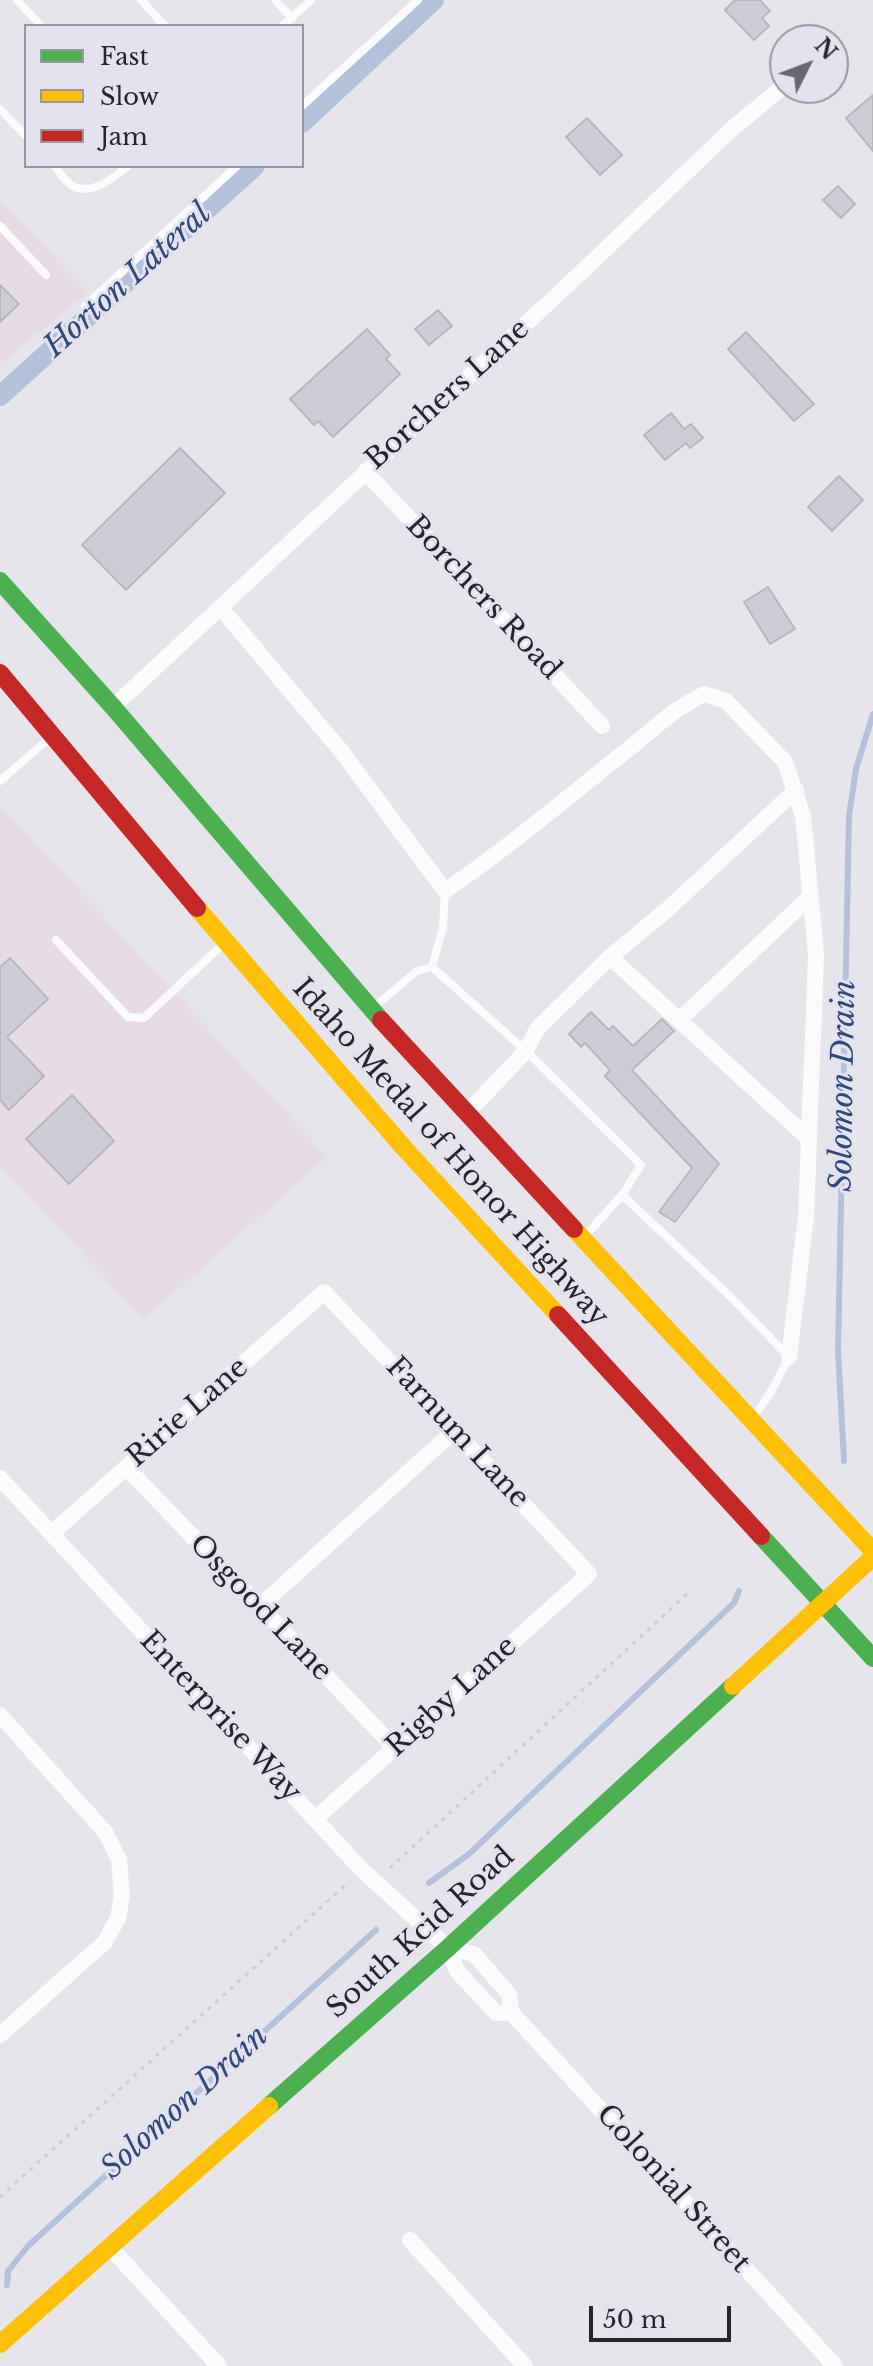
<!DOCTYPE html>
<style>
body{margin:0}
#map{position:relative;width:873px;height:2366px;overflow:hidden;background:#e6e5eb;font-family:"Libre Baskerville",serif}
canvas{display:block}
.legend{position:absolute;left:24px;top:24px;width:280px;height:144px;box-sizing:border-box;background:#e4e2ee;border:2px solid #98969f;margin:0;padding:10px 14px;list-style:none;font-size:24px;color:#262529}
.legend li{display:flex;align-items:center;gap:16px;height:40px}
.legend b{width:40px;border:2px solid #98969f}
.north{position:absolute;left:769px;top:24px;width:80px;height:80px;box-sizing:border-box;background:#e4e2ee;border:2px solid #98969f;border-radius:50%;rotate:48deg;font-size:22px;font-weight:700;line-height:32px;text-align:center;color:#262529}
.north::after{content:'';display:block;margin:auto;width:28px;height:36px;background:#69686d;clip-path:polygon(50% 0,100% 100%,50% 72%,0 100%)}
.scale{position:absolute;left:589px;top:2306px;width:142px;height:36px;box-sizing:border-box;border:4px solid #262529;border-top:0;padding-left:10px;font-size:24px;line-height:28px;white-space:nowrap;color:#262529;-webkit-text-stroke:6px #e4e2ee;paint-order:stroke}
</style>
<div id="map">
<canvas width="873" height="2366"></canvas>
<ul class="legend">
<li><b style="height:10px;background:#4caf50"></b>Fast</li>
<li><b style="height:10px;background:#ffc107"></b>Slow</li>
<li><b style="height:10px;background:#c62828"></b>Jam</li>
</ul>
<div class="north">N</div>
<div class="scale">50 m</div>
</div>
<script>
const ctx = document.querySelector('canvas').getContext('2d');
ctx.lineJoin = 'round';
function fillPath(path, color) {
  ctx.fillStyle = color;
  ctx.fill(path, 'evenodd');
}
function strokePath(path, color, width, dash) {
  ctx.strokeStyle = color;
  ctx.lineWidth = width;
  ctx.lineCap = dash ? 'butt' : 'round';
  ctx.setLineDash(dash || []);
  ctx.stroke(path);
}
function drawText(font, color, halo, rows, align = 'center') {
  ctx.font = font + ' "Libre Baskerville",serif';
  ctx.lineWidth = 6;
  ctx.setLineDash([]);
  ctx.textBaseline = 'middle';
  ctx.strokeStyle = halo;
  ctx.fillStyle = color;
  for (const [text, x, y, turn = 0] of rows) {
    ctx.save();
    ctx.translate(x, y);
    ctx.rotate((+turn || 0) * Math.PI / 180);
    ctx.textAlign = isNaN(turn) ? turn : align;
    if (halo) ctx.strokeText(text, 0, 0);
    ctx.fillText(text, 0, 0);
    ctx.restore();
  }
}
const commercial = new Path2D(`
 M0 200 88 293 0 364Z
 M0 805 327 1157 144 1319 0 1166Z`);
const stream = new Path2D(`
 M844 1461 838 1350 849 816 856 769 873 714
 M429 1883 469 1854 734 1603 739 1591
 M7 2285 8 2271 28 2246 376 1930`);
const canal = new Path2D(`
 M302 123 434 0
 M0 396 255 166`);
const building = new Path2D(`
 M735 0H760L770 11 762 18 769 26 754 40 725 10Z
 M873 95V151L846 118Z
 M587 118 622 155 600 175 566 137Z
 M838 186 855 204 841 218 823 200Z
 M0 285 19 304 0 322Z
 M438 310 452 326 429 345 415 329Z
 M367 329 390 355 386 359 400 374 333 437 318 421 314 425 290 399Z
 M746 332 814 404 794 421 728 349Z
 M671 413 684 429 691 424 703 438 690 448 686 443 665 460 644 435Z
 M180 448 225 493 126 590 82 545Z
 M839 476 863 500 832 531 808 507Z
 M768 587 795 629 770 644 744 602Z
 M10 958 48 999 7 1037 44 1076 9 1110 0 1100V967Z
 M591 1012 609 1030 613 1026 633 1046 662 1019 674 1031 632 1070 719 1164 675 1222 659 1212 692 1168 605 1076 610 1070 585 1043 581 1047 569 1034Z
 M72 1095 114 1141 69 1184 26 1139Z`);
const path = new Path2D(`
 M390 1868 688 1593
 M0 2197 349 1882`);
const lane = new Path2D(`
 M17 0 41 26
 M141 0 165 26
 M275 0 292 18
 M282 26 311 0
 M302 106 418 0
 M0 109 26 136
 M54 166C59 172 65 181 71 185 90 197 114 178 128 166
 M0 226 46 275
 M85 306 237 166
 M0 781 51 737
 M56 940 128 1017 144 1018 222 945
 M432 967 443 927 445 891
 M373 1008 417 971 432 967 526 1051 641 1165 622 1195 586 1235
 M622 1195 731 1297 789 1357 772 1390 753 1418`);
const street = new Path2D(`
 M365 471 602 726
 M220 607 342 752 445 891C506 849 563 801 621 755 650 733 671 709 705 694L726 701 785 762 803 816 816 955 809 1139
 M113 707 572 281 733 128 785 85
 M610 957 809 1139 806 1216 789 1357
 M679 1020 811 896
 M466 1114 526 1051 537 1029 610 957 668 909 796 790
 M126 1467 395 1748
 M0 1478 362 1870 448 1948 457 1971 496 2013 511 2012 509 1994 474 1954 448 1948
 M51 1534 324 1292 589 1574 315 1819
 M259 1607 454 1431
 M0 1715 106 1833 119 1860 122 1895 118 1918 105 1942 0 2035
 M511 2012 835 2366
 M410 2240 525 2366
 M109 2246 219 2366`);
const fast = new Path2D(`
 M0 581 113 707 381 1020
 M761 1536 873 1658
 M269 2106 448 1948 733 1686`);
const slow = new Path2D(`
 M197 908 404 1148 558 1315
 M574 1229 873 1551
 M733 1686 873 1557
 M0 2344 269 2106`);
const jam = new Path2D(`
 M0 673 197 908
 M381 1020 574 1229
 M558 1315 761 1536`);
const streetNames = [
 ["Borchers Lane",448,395,-42],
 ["Borchers Road",483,598,47],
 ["Idaho Medal of Honor Highway",450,1153,48],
 ["Ririe Lane",188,1413,-41],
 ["Farnum Lane",457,1433,47],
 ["Osgood Lane",260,1608,46],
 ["Rigby Lane",452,1697,-42],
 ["Enterprise Way",220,1717,47],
 ["South Kcid Road",421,1933,-42],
 ["Colonial Street",673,2189,48]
];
const waterNames = [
 ["Horton Lateral",128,281,-42],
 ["Solomon Drain",844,1086,-89],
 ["Solomon Drain",185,2103,-42]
];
fillPath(commercial, '#e7dbe5');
strokePath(stream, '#b3c1db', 6);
strokePath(canal, '#b3c1db', 20);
fillPath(building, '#cdcbd6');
strokePath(building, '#b8b8bc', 2);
strokePath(path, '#cfcfd1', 3, [4, 6]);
strokePath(lane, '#fbfbfc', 8);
strokePath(street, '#fbfbfc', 16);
strokePath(fast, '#4caf50', 18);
strokePath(slow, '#ffc107', 18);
strokePath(jam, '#c62828', 18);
drawText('28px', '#262529', '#e4e2ee', streetNames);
drawText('italic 30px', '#2f4978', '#e4e2ee', waterNames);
</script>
